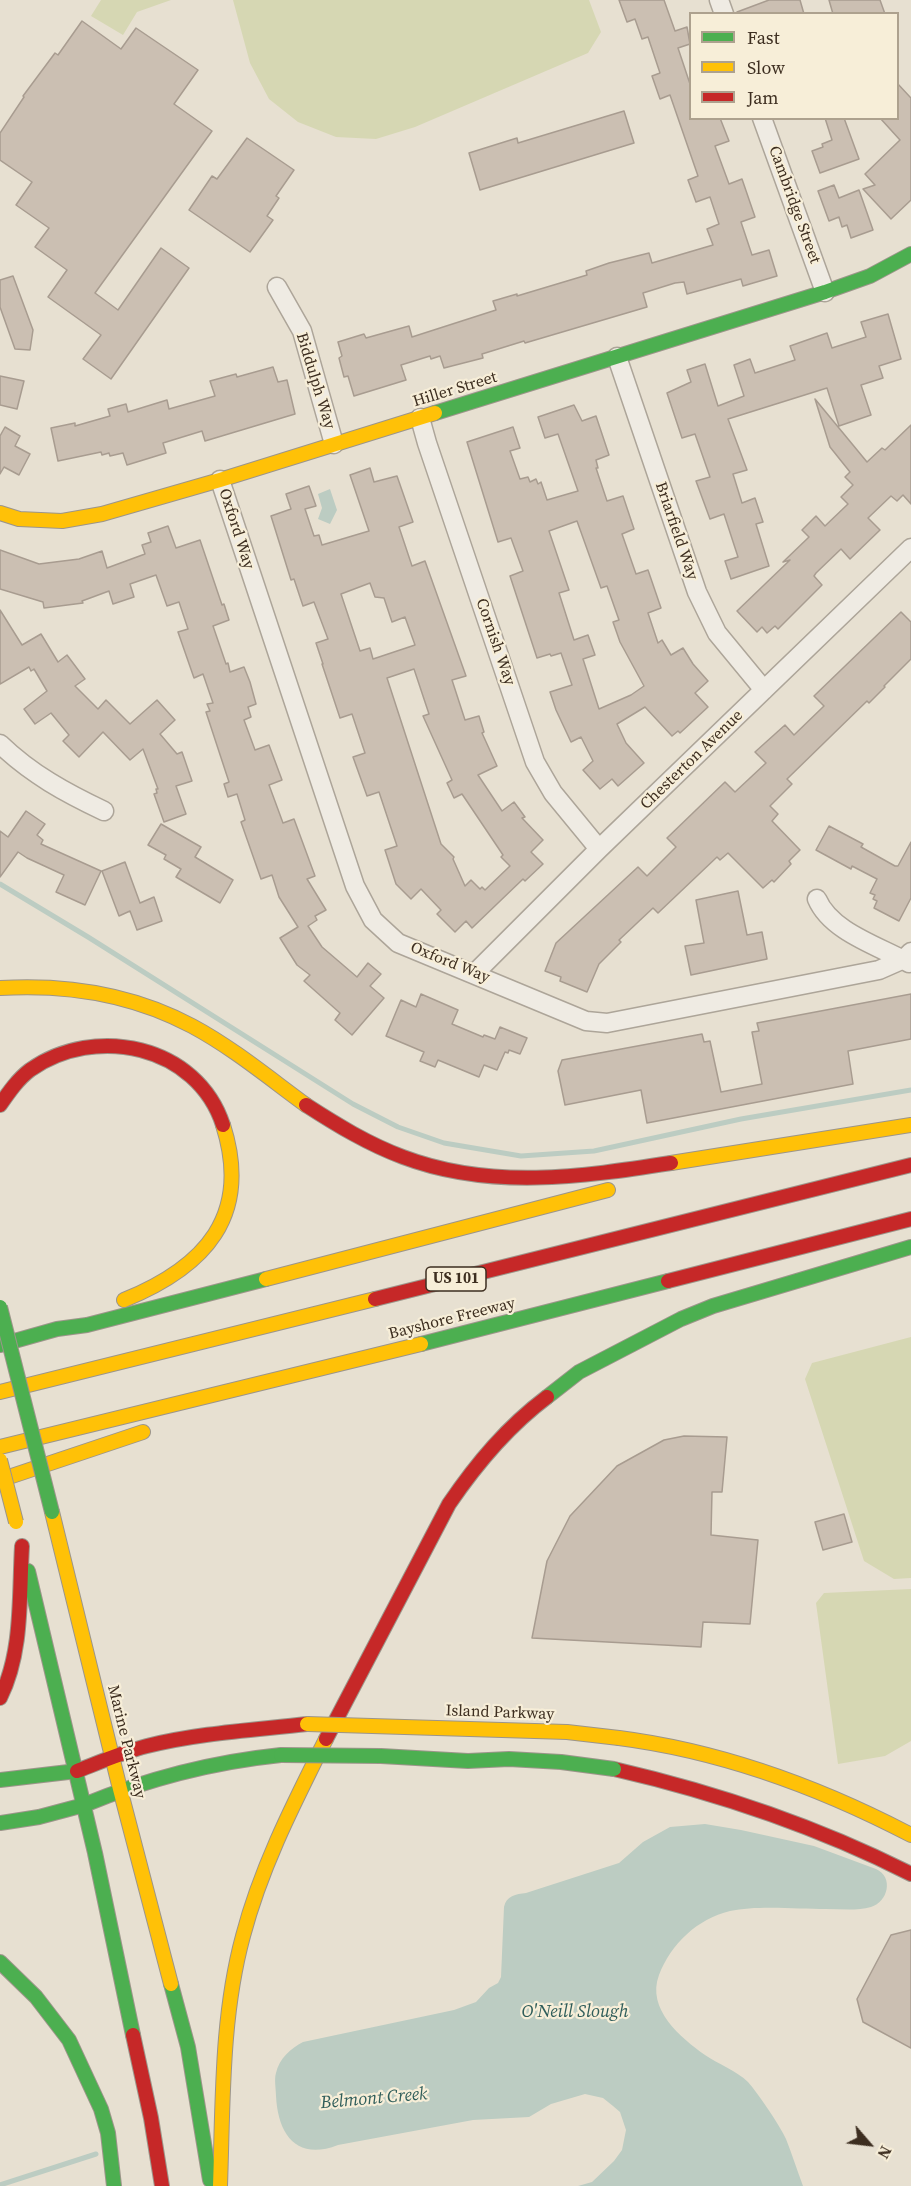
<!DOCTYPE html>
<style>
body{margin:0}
#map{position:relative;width:911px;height:2186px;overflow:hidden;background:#e7e0d1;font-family:"Source Serif 4",serif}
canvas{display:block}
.legend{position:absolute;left:689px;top:12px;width:210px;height:108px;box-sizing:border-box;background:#f7eed8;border:2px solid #ada18e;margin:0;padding:8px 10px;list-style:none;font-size:18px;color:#3d2e20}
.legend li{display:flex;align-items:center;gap:12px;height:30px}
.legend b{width:30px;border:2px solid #ada18e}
.north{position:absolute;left:839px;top:2114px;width:60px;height:60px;-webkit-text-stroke:4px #f7eed8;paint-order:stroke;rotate:118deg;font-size:16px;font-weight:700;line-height:24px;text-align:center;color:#3d2e20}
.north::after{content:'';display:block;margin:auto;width:21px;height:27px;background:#3d2e20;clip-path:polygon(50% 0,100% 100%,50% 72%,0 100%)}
</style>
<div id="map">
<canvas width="911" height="2186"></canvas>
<ul class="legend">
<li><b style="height:8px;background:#4caf50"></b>Fast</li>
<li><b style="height:8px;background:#ffc107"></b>Slow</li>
<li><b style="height:8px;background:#c62828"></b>Jam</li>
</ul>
<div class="north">N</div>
</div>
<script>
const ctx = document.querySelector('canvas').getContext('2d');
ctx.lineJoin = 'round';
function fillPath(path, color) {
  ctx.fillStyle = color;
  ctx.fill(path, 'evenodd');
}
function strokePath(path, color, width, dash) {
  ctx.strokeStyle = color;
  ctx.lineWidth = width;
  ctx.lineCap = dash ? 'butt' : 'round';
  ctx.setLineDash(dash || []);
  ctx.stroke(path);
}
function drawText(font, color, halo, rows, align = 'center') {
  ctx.font = font + ' "Source Serif 4",serif';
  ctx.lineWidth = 4.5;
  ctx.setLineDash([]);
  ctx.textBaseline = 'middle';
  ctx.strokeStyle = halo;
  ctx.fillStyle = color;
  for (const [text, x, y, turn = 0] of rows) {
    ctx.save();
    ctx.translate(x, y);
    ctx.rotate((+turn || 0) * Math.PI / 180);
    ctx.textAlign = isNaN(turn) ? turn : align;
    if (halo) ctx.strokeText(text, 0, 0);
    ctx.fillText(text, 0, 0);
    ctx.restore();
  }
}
const green = new Path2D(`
 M101 0H171L137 12 123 35 91 16Z
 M233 0H589L601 32 588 53 415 127 376 139 336 137 298 122 269 99 250 63Z
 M911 1337V1578L894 1579 864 1561 805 1379 812 1363Z
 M911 1589V1741L885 1756 838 1764 816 1603 824 1593Z`);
const water = new Path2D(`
 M330 489 337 510 330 524 318 519 322 508 318 494Z
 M705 1824 741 1830 814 1846 876 1869C894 1877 888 1902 871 1907 857 1911 841 1909 826 1909 798 1909 757 1905 730 1911 697 1919 671 1944 659 1975 646 2009 681 2038 705 2055 718 2064 737 2071 748 2082 757 2092 781 2127 786 2139 792 2154 797 2170 803 2186H578L592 2182 614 2161 622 2150 626 2130 620 2112 613 2106 603 2098 585 2094 551 2104 529 2117 473 2120 338 2145C297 2161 278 2135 276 2096 276 2089 274 2079 276 2073 279 2059 291 2048 303 2042L454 2010 476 2002 489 1988 498 1983 501 1977 504 1907C506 1896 516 1894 526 1893L619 1863 643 1842 670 1827Z`);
const stream = new Path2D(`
 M0 884 88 937 353 1104 398 1127 444 1143 521 1156 594 1151 741 1119 911 1090
 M0 2185 96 2154`);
const building = new Path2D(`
 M619 0H664L675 31 687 27 690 44 678 48 690 84V118H720L729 141 715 146 729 184 742 179 755 217 741 222 752 255 769 250 777 276 743 286 741 279 687 294 684 282 675 283 643 293 647 307 525 343 524 341 482 354 483 358 444 368 440 356 431 359 430 356 401 365 406 380 354 396 348 376 344 377 339 358 342 356 338 342 364 334 366 338 409 326 412 337 496 310 493 301 517 294V296L587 275 586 271 609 263 649 253 652 263 713 245 707 229 719 224 710 197 696 202 688 180 698 176 670 95 660 99 652 76 660 73 648 37 642 39 635 19 627 22Z
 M769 0H800L804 14H737V12Z
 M829 0H880L885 14H833Z
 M82 21 121 49 136 28 198 70 174 104 212 131 95 293 118 310 161 248 189 268 111 379 83 359 101 335 48 297 67 270 35 247 49 228 16 205 32 182 0 160V133L24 97 23 96 55 53 58 55Z
 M897 83 911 98V200L891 219 863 189 875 185 865 174 900 140 880 118H897Z
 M624 111 634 143 480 190 469 153 517 138 518 143Z
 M825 118H844L859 159 820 173 812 151 823 147 822 144 832 140Z
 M247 138 294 170 276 196 279 198 267 216 273 220 250 252 189 210 212 176 217 179Z
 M834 185 839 198 859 190 873 230 851 238 847 225 842 227 839 217 829 221 818 191Z
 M13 276 33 330 30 350 15 349 0 307V280Z
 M888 314 901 359 879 366 883 378 861 385 871 415 839 426 827 388 728 419 747 470 733 474 742 503 755 498 763 522 756 524 769 566 731 579 725 561 738 557 724 514 710 519 696 481 710 477 695 434 682 438 667 393 691 382 687 370 705 364 718 406 744 396 734 365 750 359 755 373 795 360 790 346 827 333 832 348 866 337 861 322Z
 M273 367 278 382 287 380 295 414 205 441 202 431 163 443 166 453 127 465 123 453 110 456 109 453 102 455 101 452 58 461 51 428 75 423V426L110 416 108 409 126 404 128 412 167 400 169 409 215 396 210 381 236 374 237 377Z
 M0 376 24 381 17 409 0 405Z
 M815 399 867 462 882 448 885 450 911 425V504L903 495 897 501 891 496 868 518 880 530 850 559 841 549 816 573 814 576 822 585 778 629 775 626 767 633 762 627 757 632 737 611 790 560 783 562 809 537 802 530 816 516 825 526 848 504 841 497 853 485 845 477 850 472 830 447Z
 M574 405 582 421 596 416 609 455 596 460 598 468H596L607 501 623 496 634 529 622 534 636 574 648 570 661 608 648 613 658 643 662 640 671 655 683 648 693 664 708 681 695 693 708 707 680 733 678 731 672 736 645 707 617 724 626 743 644 763 618 786 612 779 600 789 583 770 593 761 581 737 571 742 556 710 550 692 572 685 561 653 551 656 550 654 537 658 510 576 523 571 511 538 498 542 467 442 513 427 520 448 510 451 520 479 528 477 530 482 536 479 538 484 541 482 547 500 578 491 558 434 545 438 538 417ZM577 521 601 588 607 586 619 620 613 622 620 642 644 686 631 695 599 709 583 659 595 655 588 635 574 640 559 593 569 590 549 531Z
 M5 427 20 436 15 446 30 454 19 475 4 467 0 474V436Z
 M370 468 374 482 397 476 413 522 399 527 412 566 425 561 466 676 452 680 465 720 479 716 484 732 482 733 497 766 478 775 502 811 514 802 525 817 522 818 543 840 531 852 543 864 525 881 523 879 472 928 466 921 455 932 437 914 441 910 421 889 411 899 396 884 385 850 397 846 379 792 367 796 353 757 365 753 352 714 340 718 322 664H323L316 643 328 639 314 602 303 606 294 579 291 580 271 516 291 509 286 494 309 486 316 506 305 509 314 536 319 535 322 545 369 531 350 475ZM370 583 375 597 384 598 392 622 405 617 415 645 373 659 370 648 360 651 341 594ZM414 669 429 714 423 716 452 780 447 783 454 798 462 794 503 855 501 857 510 866 485 890 482 887 480 889 471 880 465 886 453 859 454 857 441 844 387 678Z
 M168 526 176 548 200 540 222 605 224 604 229 620 213 626 226 664 228 663 230 672 244 667 250 682 256 704 248 707 251 717 244 720 255 750 269 745 282 780 269 785 283 823 294 819 315 876 307 879 326 910 315 916 317 920 308 926 322 947 357 977 368 963 381 974 370 986 384 998 352 1035 335 1020 340 1013 304 981 310 975 297 965 280 938 298 927 279 897 272 875 261 879 241 822 245 820 237 794 228 797 224 784 229 782 206 712 210 711 207 704 213 703 203 674 194 678 178 632 188 629 179 602 167 606 156 575 130 584 134 597 113 604 109 591 82 601 83 603 44 608 43 602 0 589V550L39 564 79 559 102 551 107 568 145 554 142 545 151 542 148 533Z
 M0 610 22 645 41 634 58 662 67 655 85 679 75 686 98 709 106 700 130 724 157 700 175 720 160 734 177 754 182 752 192 781 176 786 186 814 164 822 154 794 157 793 156 789H158L143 749 130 760 103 732 79 757 63 741 69 735 51 713 35 724 24 709 47 691 34 669 31 671 29 667 0 684Z
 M901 612 911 622V659L884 686 885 687 869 703 867 701 787 779 792 784 770 806 778 814 772 821 800 850 789 861 791 864 774 882 772 880 763 888 728 853 720 860 717 857 658 913 653 908 619 940 621 942 599 964 587 992 560 981 561 977 545 971 556 943 638 867 647 876 676 847 667 838 725 782 735 792 766 763 755 752 785 725 794 735 824 706 814 696Z
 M26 811 45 824 37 835 43 840 41 844 101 871 85 905 56 892 64 875 27 858 18 852 0 877V831L8 837Z
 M161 824 201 847 195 857 233 880 220 903 176 877 181 869 164 859 166 855 148 845Z
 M829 826 863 844 861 847 895 866H898L911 842V898L899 921 874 908 877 901 873 899 875 895 870 893 877 879 852 866 851 869 816 850Z
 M125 862 140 903 154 897 162 921 137 930 130 911 119 916 102 871Z
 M738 891 747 935 762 932 767 959 691 975 685 946 704 943 696 900Z
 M421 994 458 1010 452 1024 483 1037 484 1035 495 1039 500 1027 527 1038 520 1054 509 1050 508 1053 505 1052 497 1070 484 1065 479 1077 438 1060 435 1067 420 1061 424 1052 386 1036 401 1000 416 1007Z
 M911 994V1039L848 1051 853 1084 647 1123 641 1090 565 1105 558 1071 562 1060 702 1034 704 1042 710 1041 721 1092 762 1084 752 1032 759 1031 757 1023Z
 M684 1436 727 1437 722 1492H712L711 1535 758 1540 750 1624 703 1622 701 1647 532 1638 547 1561 570 1516 617 1466 664 1440Z
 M844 1514 852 1542 823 1550 815 1522Z
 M911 1930V2048L863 2022 857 1999 891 1935Z`);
const street = new Path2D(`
 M719 0 724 14
 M762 118 825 292
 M277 287 302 331 334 444
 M617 357 697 592 717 633 764 690
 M420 418 427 443 535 762 553 793 599 849
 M220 480 355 886 373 920 398 943 586 1021 607 1023 879 970 904 959 911 952
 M0 744C31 774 66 793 104 811
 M817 899C831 932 879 946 909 963
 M475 973 599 849 911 548`);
const fast = new Path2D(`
 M435 413 825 292 870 276 911 254
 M421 1344 668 1281
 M0 1345 57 1329 87 1325 266 1279
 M547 1397 579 1372 681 1319 713 1306 911 1247
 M28 1571 95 1853 133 2035
 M0 1780 77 1771
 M84 1805C147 1779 213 1762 281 1755
 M0 1823 39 1817 84 1805
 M0 1962 36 1997 69 2040 101 2109 108 2133 114 2186
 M171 1984 188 2047 210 2180`);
const slow = new Path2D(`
 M0 513 19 519 62 521 102 514 220 480 435 413
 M0 988C67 984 132 994 192 1026 233 1048 269 1078 306 1105
 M671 1163 911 1125
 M266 1279 608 1190
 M124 1300C205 1267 252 1216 223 1125
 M0 1392 375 1299
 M0 1447 421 1344
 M0 1480 143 1432
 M52 1512 120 1789 171 1984
 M619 1738C720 1751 821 1788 911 1835
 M220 2186C223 2103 221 2017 243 1936 261 1867 294 1803 326 1739`);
const jam = new Path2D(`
 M0 1105C9 1092 18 1079 30 1070 95 1024 197 1045 223 1125
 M306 1105C337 1125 368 1144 403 1157 490 1190 582 1177 671 1163
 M668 1281 911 1219
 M375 1299 911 1165
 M0 1698C23 1652 19 1597 22 1546
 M326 1739 449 1504C477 1463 507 1427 547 1397
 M614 1769C718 1793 816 1826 911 1874
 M77 1771C100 1762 123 1752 147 1746 199 1733 254 1730 307 1724
 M133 2035 151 2118 162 2186`);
const fastBridge = new Path2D(`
 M0 1307 52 1512
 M281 1755 381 1756 468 1761 509 1759 561 1762 614 1769`);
const slowBridge = new Path2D(`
 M0 1460 16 1522
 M307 1724 567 1732 619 1738`);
const shields = [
 [456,1279,60]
];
const shieldNames = [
 ["US 101",456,1279]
];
const streetNames = [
 ["Cambridge Street",794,205,70],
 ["Biddulph Way",315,381,73],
 ["Hiller Street",455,390,-17],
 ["Oxford Way",236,529,72],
 ["Briarfield Way",676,531,71],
 ["Cornish Way",495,642,71],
 ["Chesterton Avenue",692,760,-44],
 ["Oxford Way",450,963,22],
 ["Bayshore Freeway",452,1319,-14],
 ["Island Parkway",500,1713,2],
 ["Marine Parkway",126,1742,76]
];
const waterNames = [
 ["O'Neill Slough",575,2012],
 ["Belmont Creek",374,2099,-5]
];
fillPath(green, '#d6d7b3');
fillPath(water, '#bcccc2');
strokePath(stream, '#bcccc2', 5);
fillPath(building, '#cbbfb2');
strokePath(building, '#a89c90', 1.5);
strokePath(street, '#ada599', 21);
strokePath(fast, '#9c958a', 16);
strokePath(slow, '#9c958a', 16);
strokePath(jam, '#9c958a', 16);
strokePath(street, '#efebe3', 18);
strokePath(fast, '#4caf50', 14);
strokePath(slow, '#ffc107', 14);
strokePath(jam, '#c62828', 14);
strokePath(fastBridge, '#9c958a', 16, []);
strokePath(slowBridge, '#9c958a', 16, []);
strokePath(fastBridge, '#4caf50', 14);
strokePath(slowBridge, '#ffc107', 14);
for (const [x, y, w] of shields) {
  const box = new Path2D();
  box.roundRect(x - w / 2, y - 12, w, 24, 4.5);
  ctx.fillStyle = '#f7eed8';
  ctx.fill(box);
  strokePath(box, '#3d2e20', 1.5);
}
drawText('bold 15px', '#3d2e20', null, shieldNames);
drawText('16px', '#3d2e20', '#f7eed8', streetNames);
drawText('italic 18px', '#2f5d5a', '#f7eed8', waterNames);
</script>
